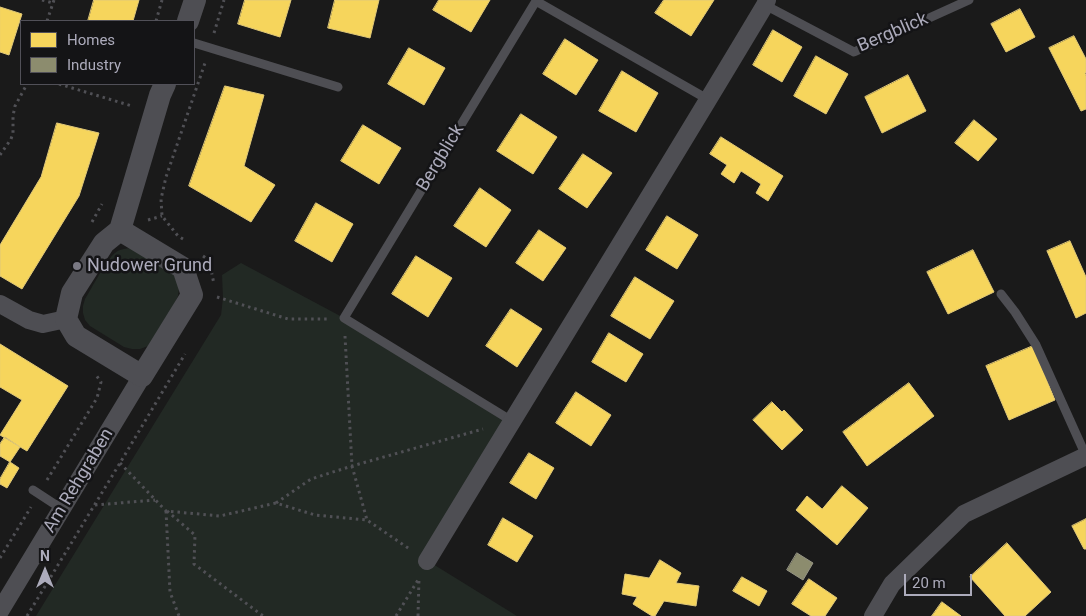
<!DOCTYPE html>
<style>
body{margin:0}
#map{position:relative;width:1086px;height:616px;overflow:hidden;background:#1a1a1a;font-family:Roboto,sans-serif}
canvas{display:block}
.legend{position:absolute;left:20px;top:20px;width:175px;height:65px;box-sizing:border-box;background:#141416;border:1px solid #515058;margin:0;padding:6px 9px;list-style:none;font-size:15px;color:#acabbb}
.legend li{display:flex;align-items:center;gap:10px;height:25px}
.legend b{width:25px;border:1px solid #515058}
.north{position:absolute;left:20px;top:546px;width:50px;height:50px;-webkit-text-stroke:4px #141416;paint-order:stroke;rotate:0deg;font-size:14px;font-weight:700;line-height:20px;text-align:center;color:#acabbb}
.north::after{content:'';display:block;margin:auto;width:18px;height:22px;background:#acabbb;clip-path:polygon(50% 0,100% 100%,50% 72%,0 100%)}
.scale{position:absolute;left:904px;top:574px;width:68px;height:22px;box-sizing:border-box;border:2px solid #acabbb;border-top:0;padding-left:6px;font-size:15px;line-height:18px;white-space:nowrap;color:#acabbb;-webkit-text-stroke:4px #141416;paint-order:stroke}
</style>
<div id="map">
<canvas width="1086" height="616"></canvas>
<ul class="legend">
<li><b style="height:14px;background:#f6d55c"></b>Homes</li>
<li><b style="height:14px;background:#8c8c6e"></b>Industry</li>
</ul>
<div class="north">N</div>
<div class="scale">20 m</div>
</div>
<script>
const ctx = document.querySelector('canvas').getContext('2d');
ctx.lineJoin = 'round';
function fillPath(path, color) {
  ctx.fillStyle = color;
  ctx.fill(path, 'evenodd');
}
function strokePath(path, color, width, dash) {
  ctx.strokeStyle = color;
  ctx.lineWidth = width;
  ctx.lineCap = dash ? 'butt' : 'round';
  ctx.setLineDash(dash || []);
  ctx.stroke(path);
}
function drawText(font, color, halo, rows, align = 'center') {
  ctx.font = font + ' Roboto,sans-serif';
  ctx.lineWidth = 5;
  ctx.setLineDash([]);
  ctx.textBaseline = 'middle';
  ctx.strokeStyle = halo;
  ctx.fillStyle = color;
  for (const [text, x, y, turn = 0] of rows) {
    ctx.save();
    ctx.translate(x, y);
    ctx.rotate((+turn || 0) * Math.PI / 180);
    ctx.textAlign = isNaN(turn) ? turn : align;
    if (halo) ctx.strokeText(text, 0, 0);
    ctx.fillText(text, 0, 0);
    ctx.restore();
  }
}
const green = new Path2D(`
 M130 248 174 274 179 288 178 296 172 308 148 346 140 349H132L124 347 90 326 85 320 83 313V306L85 299C92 288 106 260 115 253 119 249 124 249 130 248Z
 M241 263 344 318 512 421 428 561 517 616H36L221 315 223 298 222 275Z`);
const homes = new Path2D(`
 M94 0H139L133 21H88Z
 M245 0H291L280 37 238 24Z
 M335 0H379L370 38 328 28Z
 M439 0H490L471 32 433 10Z
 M664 0H714L691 36 655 13Z
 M0 7 22 14 9 55 0 52Z
 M1020 9 1035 37 1006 52 991 24Z
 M773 30 802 47 782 82 753 65Z
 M1074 36 1086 59V72L1085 73 1086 76V109L1081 111 1049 48Z
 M565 39 598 60 576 95 543 74Z
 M409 48 445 68 424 105 388 84Z
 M816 56 848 74 826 114 794 96Z
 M622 71 658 93 636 132 599 111Z
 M908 75 926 111 882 133 865 97Z
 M225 86 264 95 244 166 275 185 251 222 189 186Z
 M521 114 557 137 533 174 497 151Z
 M974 120 997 139 978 161 955 143Z
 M57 123 99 133 79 196 22 289 0 276V245L41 177Z
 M363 125 401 148 379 184 341 161Z
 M721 137 783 176 768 201 756 193 761 184 741 171 734 183 721 174 727 165 710 154Z
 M583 154 612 173 587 208 559 189Z
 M480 188 511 210 486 247 454 226Z
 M316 203 353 224 332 262 295 241Z
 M667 216 698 235 677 269 646 250Z
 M539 230 566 248 543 281 516 263Z
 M1070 241 1086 277V313L1076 318 1047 251Z
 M973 250 994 292 948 314 927 272Z
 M416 256 452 278 428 317 392 294Z
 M635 277 674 301 650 339 611 316Z
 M511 309 542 329 517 367 486 346Z
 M609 333 643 354 626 382 592 362Z
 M0 344 68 386 27 451 0 435 22 400 0 387Z
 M1033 346 1055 400 1009 420 986 366Z
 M909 383 934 416 867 466 843 432Z
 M576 392 611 415 591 446 556 423Z
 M772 402 782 412 784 410 803 430 782 450 753 420Z
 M5 437 20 447 10 462 0 456V444Z
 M529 453 554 468 536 499 510 483Z
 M10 462 19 468 7 488 0 484V479Z
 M842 486 868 508 837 545 796 510 807 496 822 509Z
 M503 518 533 536 517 562 488 545Z
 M1086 519V549H1084L1072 526Z
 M1007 543 1051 592 1025 616H1005L970 577Z
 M660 560 681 573 676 583 699 586 696 606 664 601 655 616H652L633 604 637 597 622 594 625 574 649 578Z
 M742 577 767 591 759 606 733 591Z
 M809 579 837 598 825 616H811L792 604Z
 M942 602 961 616H932Z`);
const industry = new Path2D(`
 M797 553 813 563 803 580 787 570Z`);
const path = new Path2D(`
 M42 0 53 3
 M47 21 54 0
 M156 21 162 0
 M214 33 224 0
 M59 84 132 106
 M0 155 11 139 13 133V116L15 106 27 84
 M148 220 162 216
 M92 222 102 204
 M183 239 178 236 162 216 161 199 166 177 205 63
 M203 256 209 260 214 284
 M217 297 288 319H330
 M345 336 352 466 367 520
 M120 463 166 511 220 516 276 503 315 515 367 520 411 550
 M47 480 97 398 101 382 96 375
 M276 503 311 479 352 466 483 429
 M95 505 155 500
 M166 511 170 592 179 616
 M167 511 195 535 194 564 263 616
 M0 558 31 507
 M27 616 120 463 185 354
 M396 616 418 580
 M418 616 419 578`);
const service = new Path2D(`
 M765 5 854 52 969 0
 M194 43 338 87
 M1001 294 1015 312 1036 345 1086 456
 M512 421 344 318 536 1 709 100
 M33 490 62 509`);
const minor = new Path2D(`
 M0 304 29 320 43 324 66 319
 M427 561C539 376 654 191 765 5L767 0
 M0 611 142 376
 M873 616 892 584 964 514 1086 456`);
const tertiary = new Path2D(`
 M188 21 195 0
 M120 230 183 268 192 295 142 376 76 336 66 319 72 293 104 243 120 230 160 95 165 84`);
const markers = [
 [77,266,5,"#797883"]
];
const streetNames = [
 ["Bergblick",893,33,-23],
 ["Bergblick",441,158,-59],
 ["Am Rehgraben",79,481,-59]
];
const poiNames = [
 ["Nudower Grund",87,266]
];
fillPath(green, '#222924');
fillPath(homes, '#f6d55c');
strokePath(homes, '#e0c878', 1);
fillPath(industry, '#8c8c6e');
strokePath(industry, '#969585', 1);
strokePath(path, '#505055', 3, [2.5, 4]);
strokePath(service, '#4e4e53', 9);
strokePath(minor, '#4e4e53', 18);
strokePath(tertiary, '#4e4e53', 22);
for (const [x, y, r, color] of markers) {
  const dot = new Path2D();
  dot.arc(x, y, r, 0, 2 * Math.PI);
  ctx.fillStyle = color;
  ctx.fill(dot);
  strokePath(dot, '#141416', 2);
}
drawText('18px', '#acabbb', '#141416', streetNames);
drawText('18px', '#acabbb', '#141416', poiNames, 'left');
</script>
